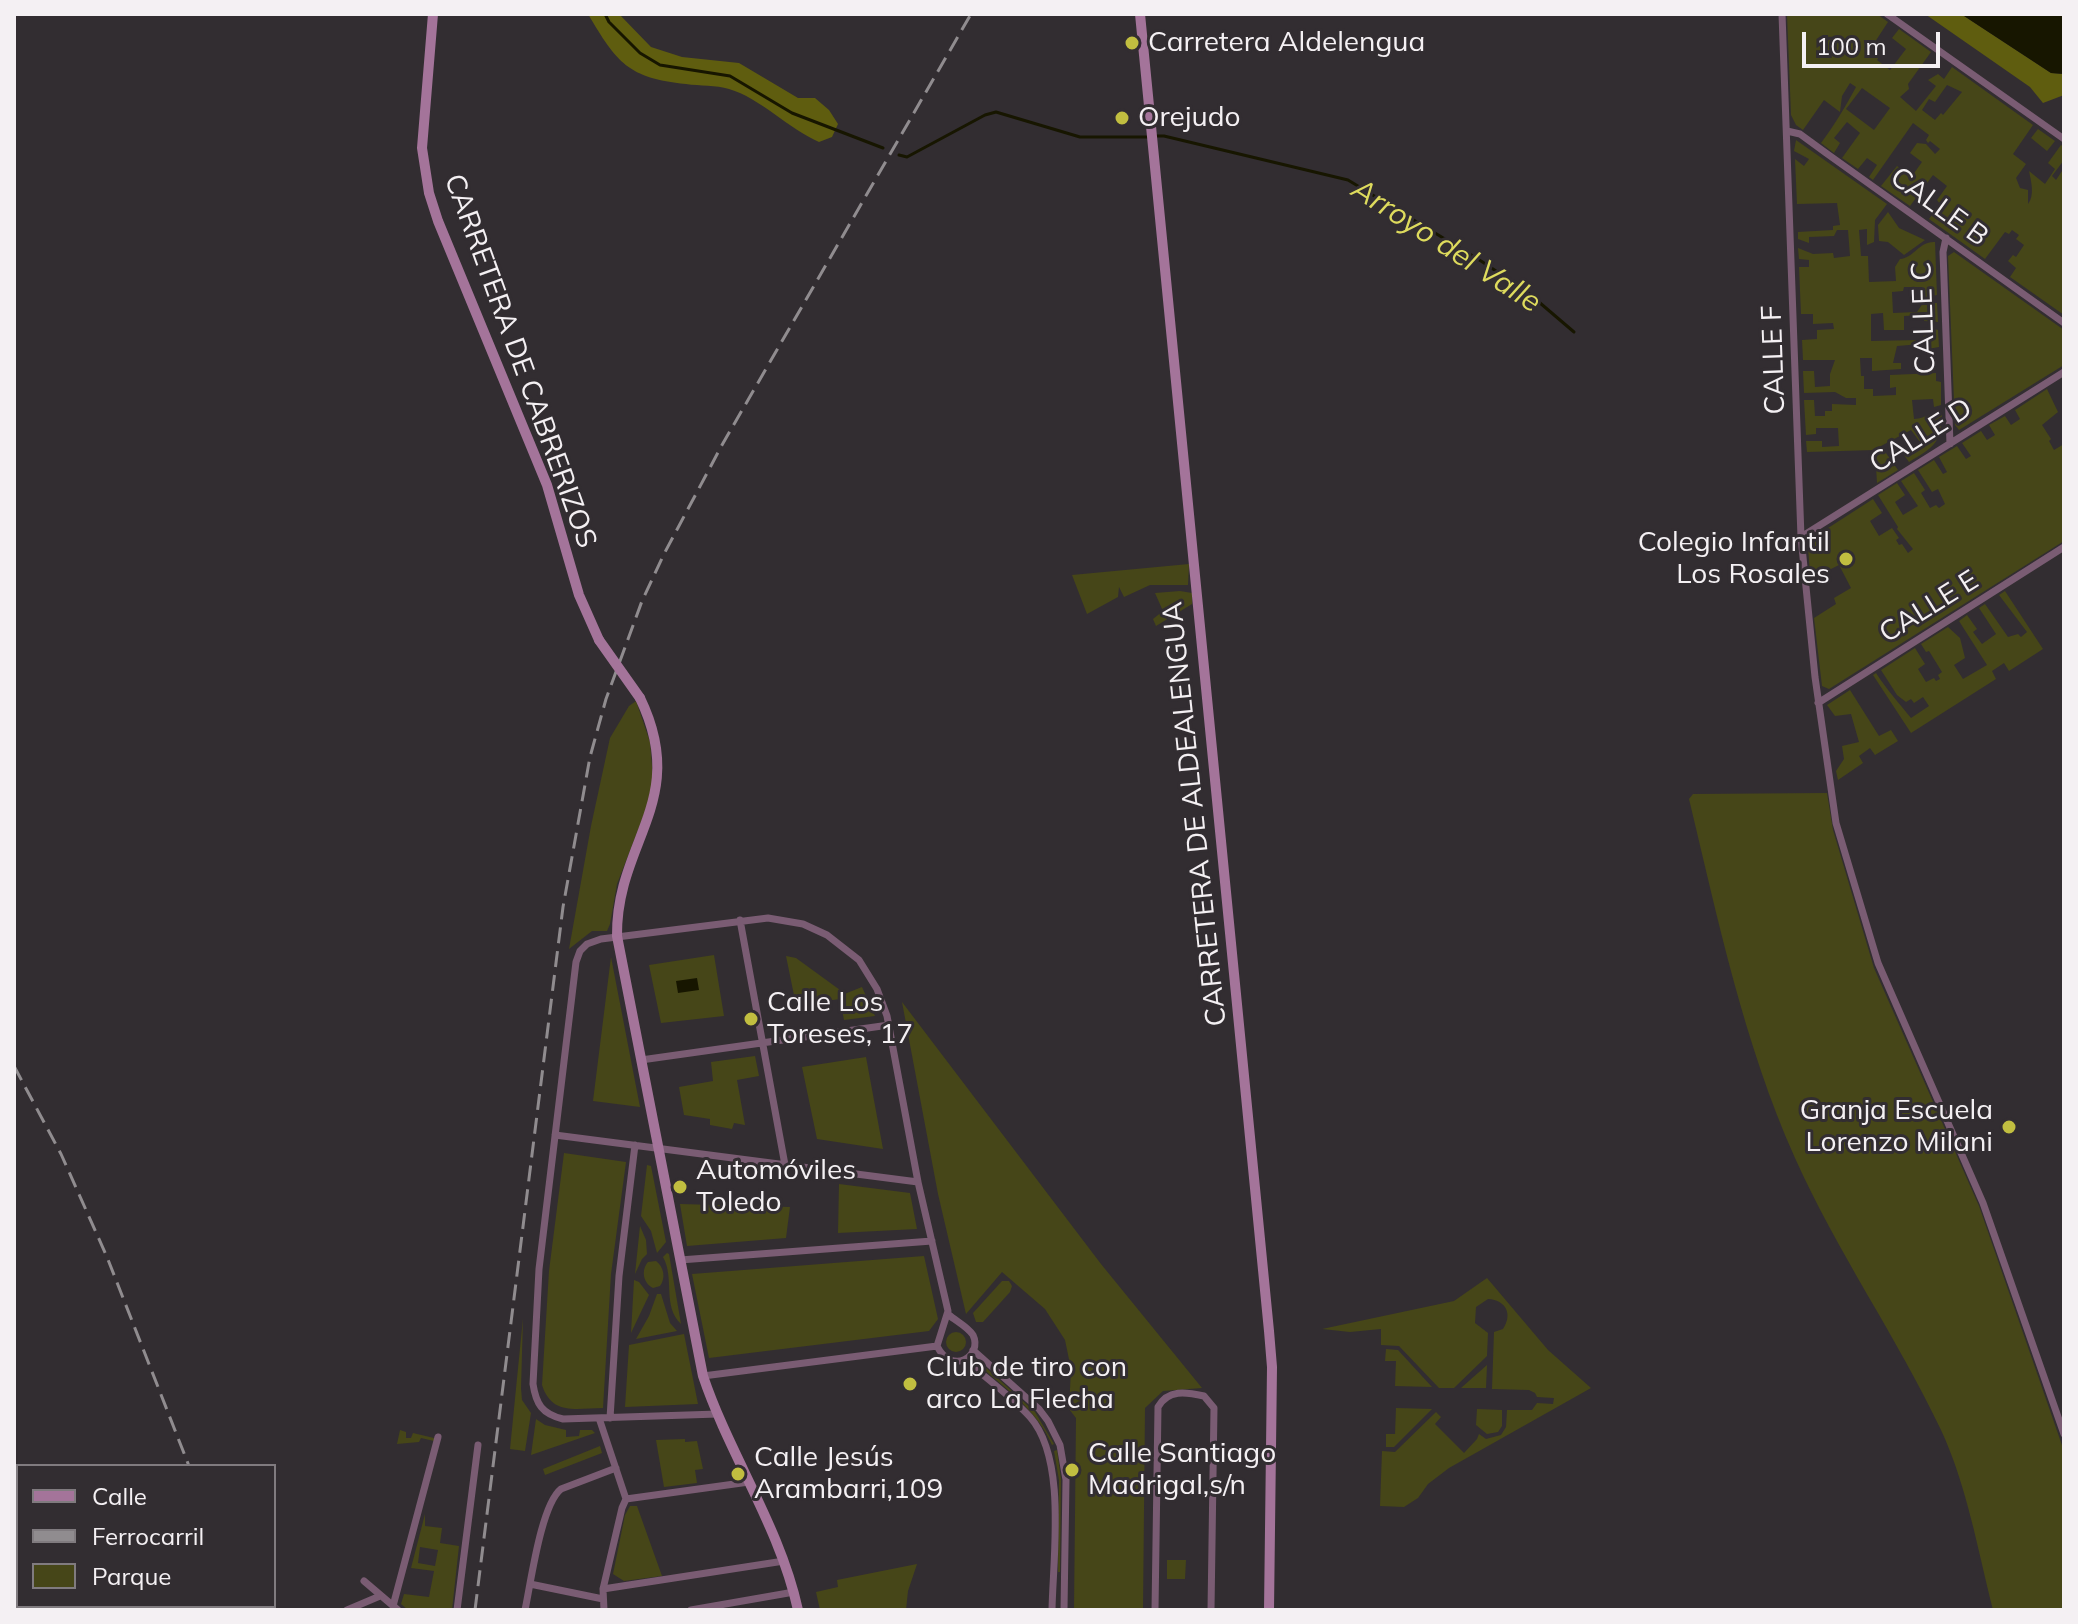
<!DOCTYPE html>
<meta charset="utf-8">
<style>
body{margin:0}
#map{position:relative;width:2078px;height:1624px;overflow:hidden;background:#322d31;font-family:Mulish,sans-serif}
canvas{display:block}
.frame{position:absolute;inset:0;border:16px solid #f4f0f3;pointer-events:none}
.legend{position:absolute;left:16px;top:1464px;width:260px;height:144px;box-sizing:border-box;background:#322d31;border:2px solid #807b7f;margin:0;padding:10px 14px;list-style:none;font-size:24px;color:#f4f0f3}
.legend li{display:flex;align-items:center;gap:16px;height:40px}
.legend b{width:40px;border:2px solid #807b7f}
.scale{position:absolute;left:1802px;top:32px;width:138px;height:36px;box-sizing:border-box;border:4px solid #f4f0f3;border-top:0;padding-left:10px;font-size:24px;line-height:28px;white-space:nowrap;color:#f4f0f3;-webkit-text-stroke:6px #322d31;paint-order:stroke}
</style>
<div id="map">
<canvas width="2078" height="1624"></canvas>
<div class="frame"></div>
<ul class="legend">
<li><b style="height:10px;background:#a4749a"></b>Calle</li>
<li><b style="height:10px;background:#908c8f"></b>Ferrocarril</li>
<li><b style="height:22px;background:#464618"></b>Parque</li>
</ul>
<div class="scale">100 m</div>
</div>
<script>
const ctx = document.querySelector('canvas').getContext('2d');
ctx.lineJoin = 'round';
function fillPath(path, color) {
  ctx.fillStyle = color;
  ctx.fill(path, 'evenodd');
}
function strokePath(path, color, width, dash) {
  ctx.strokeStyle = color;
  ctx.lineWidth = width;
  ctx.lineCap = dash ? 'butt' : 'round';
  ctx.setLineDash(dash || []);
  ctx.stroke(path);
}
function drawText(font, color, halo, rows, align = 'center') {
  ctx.font = font + ' Mulish,sans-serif';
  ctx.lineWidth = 6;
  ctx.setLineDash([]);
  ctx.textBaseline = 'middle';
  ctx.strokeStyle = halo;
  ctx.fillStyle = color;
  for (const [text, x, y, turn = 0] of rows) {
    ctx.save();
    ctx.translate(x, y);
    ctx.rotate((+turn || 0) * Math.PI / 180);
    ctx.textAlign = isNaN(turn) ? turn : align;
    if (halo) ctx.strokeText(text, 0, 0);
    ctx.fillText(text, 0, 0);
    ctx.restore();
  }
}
const green = new Path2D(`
 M1787 14H1877L1888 22 1871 48 1880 55 1877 60 1890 70 1906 49 1892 38 1899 29 1931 52 1908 84 1909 89 1900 97 1916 111 1936 86 1928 80 1938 74 1944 79 1952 67 2033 125 2013 154 2026 164 2016 178 2020 188 2028 190V204C2035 195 2031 181 2029 171L2045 184 2055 169 2048 163 2061 145 2064 147V160L2052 176 2056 180 2064 168V315L2010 277 2016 268 2008 261 2013 255 2016 257 2024 245 2016 239 2019 235 2012 230 2009 234 2005 232 1985 259 1929 219 1940 204 1937 200 1947 186 1933 175 1910 206 1881 186 1897 166 1912 176 1922 162 1910 153 1917 143 1926 144 1935 154 1940 149 1930 141 1928 143 1926 140 1929 135 1913 123 1873 180 1869 177 1877 165 1867 158 1858 169 1842 158 1860 133 1847 122 1834 138 1840 143 1834 153 1821 143C1835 124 1846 106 1856 87L1850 83 1842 96 1840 112 1824 100 1803 130 1796 125 1791 115ZM1947 85 1962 92 1943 115 1941 113 1935 120 1922 110 1929 99 1935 102ZM1862 88 1890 108 1874 130 1846 109Z
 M2038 129 2055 141 2047 151 2031 138Z
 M1796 140 1887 204 1875 220 1874 242 1867 245V229L1859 230 1861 256H1868L1869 282 1896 281 1895 267 1900 259C1914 258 1919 241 1935 242L1937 295 1922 298V287H1904L1903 291 1892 292 1893 313 1917 312 1923 303H1937L1938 322 1924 321 1923 315 1904 316V330H1884L1883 313 1871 314V341L1920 340 1931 328 1938 330 1939 347 1928 349 1921 344 1897 346 1893 363H1901V369L1872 371V358H1860L1861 376H1864V389H1873V396L1896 395V387L1890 388V375L1936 373V381L1941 382V405L1934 407 1933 399 1912 400 1914 419C1927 418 1931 412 1942 412 1942 443 1934 447 1909 462L1904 455 1919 445 1920 442 1911 430 1881 446 1898 470 1877 483 1875 450 1807 452 1806 441H1822V447L1839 446 1838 428H1816V434L1806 435 1804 400H1814L1815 416H1825V411H1832V404L1856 405V398H1846L1835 392 1804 393 1803 371H1814L1815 387 1830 386V374L1835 360H1803L1802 340 1817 339V330L1834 329 1833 323 1813 324V314H1801L1799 267H1809V260L1799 259 1798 248 1813 254 1833 253 1834 258 1850 256 1848 230H1837L1834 236 1809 237V243L1798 239V232L1833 230V226L1840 225 1837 203 1797 204 1795 159 1804 166 1809 159 1794 151Z
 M1888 212 1899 228 1925 240 1904 255 1888 242 1879 241 1878 225Z
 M1954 252 2064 330V365L1959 430 1955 425 1948 256Z
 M2047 389 2058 412 2042 425 2051 439 2049 441 2054 450 2064 444V541L1829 689 1822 686 1814 618 1836 604 1834 598 1851 588 1839 565 1817 576 1810 573 1808 548 1811 539 1873 499 1882 513 1870 521 1879 536 1892 528 1899 538 1896 540 1899 545 1902 544 1908 553 1913 549 1897 529 1898 527 1878 495 1897 483 1905 495 1895 502 1903 515 1918 506 1901 481 1914 473 1925 490 1921 493 1930 508 1936 505 1939 508 1945 504 1938 489 1932 492 1918 470 1934 460 1943 474 1947 472 1939 457 1957 446 1966 459 1971 456 1962 443 1981 431 1987 440 1995 435 1989 425 2005 416 2011 425 2020 419 2015 410Z
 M1189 564 1188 585H1150L1124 597 1119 587 1118 597 1087 614 1072 575Z
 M1180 591 1192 593V604L1156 626 1153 619 1163 611 1155 593Z
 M2005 591 2043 649 2009 671 2004 663 1992 671 1996 679 1911 733 1873 675 1876 673C1887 690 1899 703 1911 718L1929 706 1923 697 1914 703 1911 699 1906 702 1897 695 1881 670 1915 648 1925 664 1918 669 1926 682 1934 678 1936 681 1940 679 1938 675 1942 672 1929 651 1926 652 1921 644 1948 627 1960 638 1965 658 1954 665 1963 679 1987 665 1959 621 1967 615 1977 629 1973 632 1982 644 1996 634 1979 608 1985 604 2008 637 2018 634 2021 637 2027 632 1999 595Z
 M1850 690 1879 736 1891 730 1898 741 1875 755 1870 748 1859 756 1863 763 1838 780 1836 771 1844 759 1842 746 1859 742 1851 714 1835 716 1827 705Z
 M636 701 650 742 653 778 650 799 617 884 610 924 607 931H592L569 949 591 826 610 738 629 706Z
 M1827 793 1833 830 1874 968 1979 1206 2064 1451V1610H1993C1978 1551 1967 1486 1941 1430 1897 1337 1837 1252 1795 1158 1744 1044 1718 920 1689 799L1693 794Z
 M714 955 724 1016 661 1023 649 965Z
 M786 956 796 958 840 990 842 995 862 987 875 1016 844 1020 840 999 796 1005Z
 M611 957 640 1107 593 1101Z
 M902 1002 1101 1264 1202 1388 1163 1391 1145 1408 1143 1610H1074L1076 1418 1069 1409 1071 1369 1065 1340 1045 1309 1002 1272 966 1314 938 1194Z
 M755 1056 759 1076 737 1080 745 1125 734 1123 732 1129 710 1125V1119L684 1115 679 1087 713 1081 711 1062Z
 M866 1057 883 1149 817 1139 802 1067Z
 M564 1153 626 1162 611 1274 603 1408C576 1408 552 1416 542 1385L549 1271Z
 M647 1165 651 1166 666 1242 657 1253 651 1231 641 1216Z
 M839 1184 910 1193 917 1229 838 1233Z
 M680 1204 790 1207 786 1238 687 1246Z
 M640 1226 646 1240 647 1254 642 1259 635 1274Z
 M667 1253 669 1254 681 1324C662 1306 675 1278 663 1257Z
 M924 1256 938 1319 929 1331 709 1358 692 1274Z
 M656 1261C664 1267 666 1278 660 1286L653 1288C643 1283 641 1270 648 1262Z
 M1487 1278 1548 1350 1591 1388 1449 1468 1428 1484 1418 1498 1404 1507 1380 1506 1382 1451 1395 1452 1436 1412 1441 1417 1435 1424 1464 1453 1477 1439 1479 1434 1486 1439 1501 1435 1506 1427 1507 1410H1532L1537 1403 1553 1404 1554 1398 1537 1397 1535 1393 1529 1390 1492 1389 1494 1332 1503 1329C1513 1314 1506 1300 1488 1299L1476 1307 1475 1323 1488 1333 1487 1356 1454 1388H1439L1399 1346 1381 1345V1329L1350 1332 1322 1329 1454 1301Z
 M634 1280 639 1282 649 1295 631 1333Z
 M1002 1281H1009L1012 1286 1010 1292 983 1322H976L973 1313Z
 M657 1294H661L670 1323 677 1331 636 1339 649 1316Z
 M523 1318 521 1388 522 1400 531 1413 525 1451 510 1449Z
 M946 1342a10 10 0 1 1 20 0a10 10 0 1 1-20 0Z
 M684 1334 698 1404 625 1407 629 1345Z
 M1386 1349 1398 1350 1432 1387 1395 1386 1396 1361H1385Z
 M982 1364 1035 1412 1054 1444 1052 1445C1038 1411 1007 1390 980 1366Z
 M1487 1365 1486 1388H1461Z
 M1396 1408 1432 1409 1394 1447H1386V1434H1395Z
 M1477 1409 1502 1410V1426L1498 1432 1487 1434 1476 1425Z
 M536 1419 545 1425 566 1430V1437L579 1436 580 1430H592L595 1433 531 1455Z
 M400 1430 406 1432V1438H411L413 1433 434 1438V1441L421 1438 419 1442 397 1444Z
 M685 1439V1442L697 1441 703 1469 695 1470 697 1483 664 1487 656 1440Z
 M600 1446 602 1453 545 1475 543 1469Z
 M1057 1450 1061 1479 1060 1572H1058L1059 1480 1054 1451Z
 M630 1506H637L662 1576 624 1581 613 1574 625 1515Z
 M425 1514V1526L442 1528 440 1543 459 1546 452 1610H408L401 1604 404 1594 429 1597 434 1571 411 1568ZM420 1547 438 1550 435 1566 418 1563Z
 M1167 1560H1186L1185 1579H1167Z
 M917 1564 908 1591 906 1610H820L816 1592 838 1587 837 1580Z`);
const forest = new Path2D(`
 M588 14H619L651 47 682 57 739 63 798 98H815L829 110 838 124 832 137 819 142C789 129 760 98 729 89 716 85 700 86 686 84 628 78 617 63 588 14Z
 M1925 14H1961L2051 73 2064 74V95L2043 103 2030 87Z`);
const water = new Path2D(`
 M1961 14H2064V74L2051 73Z
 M697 978 699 990 678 993 676 981Z`);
const stream = new Path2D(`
 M605 14 609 22 640 53 660 65 730 76 792 113 883 148
 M1156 136H1164L1348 180 1481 261 1526 291 1574 332
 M899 155 907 157 985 115 996 112 1080 137H1148`);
const street = new Path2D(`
 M1782 14 1801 537 1815 677 1836 823 1878 963 1983 1203 2064 1434
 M1887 14 2064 139
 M1787 131 1800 134 1826 153 2064 323
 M1946 238 1943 252 1950 444
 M1801 537 2064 372
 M1818 703 2064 547
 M740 920 785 1165
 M641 1060 889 1025
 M555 1135 918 1182
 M680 1260 932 1241
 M973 1350 1039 1409 1048 1421 1060 1445 1066 1480 1064 1610
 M965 1360C986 1378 1011 1396 1030 1417 1067 1459 1053 1556 1052 1610
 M703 1376 937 1346
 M718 1414 563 1419C542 1414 536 1404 533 1384L539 1269 576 962 580 951 587 944 601 939 768 918 803 924 827 935 859 960 877 989 887 1016 918 1182 948 1311 937 1346C952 1376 983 1356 973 1335 968 1327 956 1321 949 1315
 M599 1418 626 1499 622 1508 603 1589 604 1610
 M610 1418 619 1276 635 1145
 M626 1499 749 1482
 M364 1581 398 1610
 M530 1584 603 1599
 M603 1589 784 1561
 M393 1606 438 1437
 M347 1610 380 1596
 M457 1610 478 1445
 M525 1610C531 1582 541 1505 561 1489L616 1468
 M691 1610 794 1592
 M1155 1610 1158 1407C1168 1389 1186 1392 1204 1396L1214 1408 1211 1610`);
const secondary = new Path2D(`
 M433 14 422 148 429 193 438 221 547 485 579 595 599 640
 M1140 14 1269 1331 1272 1367 1269 1610
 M640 698C690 801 616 841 617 936L703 1376C730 1456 780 1527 798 1610`);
const rail = new Path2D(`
 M14 1066 61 1154 107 1257 189 1466
 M243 1606 245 1610
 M475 1610 563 907 590 757 606 699 642 601 664 554 722 445 971 14`);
const secondaryBridge = new Path2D(`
 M599 640 640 698`);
const markers = [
 [1132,43,8,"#c1be40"],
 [1122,118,8,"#c1be40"],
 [1846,559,8,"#c1be40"],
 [751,1019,8,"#c1be40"],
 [2009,1127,8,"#c1be40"],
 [680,1187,8,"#c1be40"],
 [910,1384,8,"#c1be40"],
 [1072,1470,8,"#c1be40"],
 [738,1474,8,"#c1be40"]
];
const poiNames = [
 ["Carretera Aldelengua",1148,43],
 ["Orejudo",1138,118],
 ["Colegio Infantil",1830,543,"right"],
 ["Los Rosales",1830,575,"right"],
 ["Calle Los",767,1003],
 ["Toreses, 17",767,1035],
 ["Granja Escuela",1993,1111,"right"],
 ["Lorenzo Milani",1993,1143,"right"],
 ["Automóviles",696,1171],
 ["Toledo",696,1203],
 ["Club de tiro con",926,1368],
 ["arco La Flecha",926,1400],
 ["Calle Santiago",1088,1454],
 ["Madrigal,s/n",1088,1486],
 ["Calle Jesús",754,1458],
 ["Arambarri,109",754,1490]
];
const streetNames = [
 ["CALLE B",1939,207,36],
 ["CALLE C",1924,318,-92],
 ["CALLE F",1774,360,-92],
 ["CARRETERA DE CABRERIZOS",520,361,70],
 ["CALLE D",1921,436,-32],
 ["CALLE E",1929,607,-32],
 ["CARRETERA DE ALDEALENGUA",1195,814,-96]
];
const waterNames = [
 ["Arroyo del Valle",1446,246,33]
];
fillPath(green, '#464618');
fillPath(forest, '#5f5d0f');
fillPath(water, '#171600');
strokePath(stream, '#171600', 3);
strokePath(street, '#7a5c73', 7);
strokePath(secondary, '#a4749a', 10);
strokePath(rail, '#908c8f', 3, [16, 8]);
strokePath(secondaryBridge, '#a4749a', 10);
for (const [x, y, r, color] of markers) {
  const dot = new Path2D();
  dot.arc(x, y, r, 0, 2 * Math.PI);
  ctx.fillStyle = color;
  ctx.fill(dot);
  strokePath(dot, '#322d31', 3);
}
drawText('28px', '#f4f0f3', '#322d31', poiNames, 'left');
drawText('28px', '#f4f0f3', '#322d31', streetNames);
drawText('italic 30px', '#dedb5d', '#322d31', waterNames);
</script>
